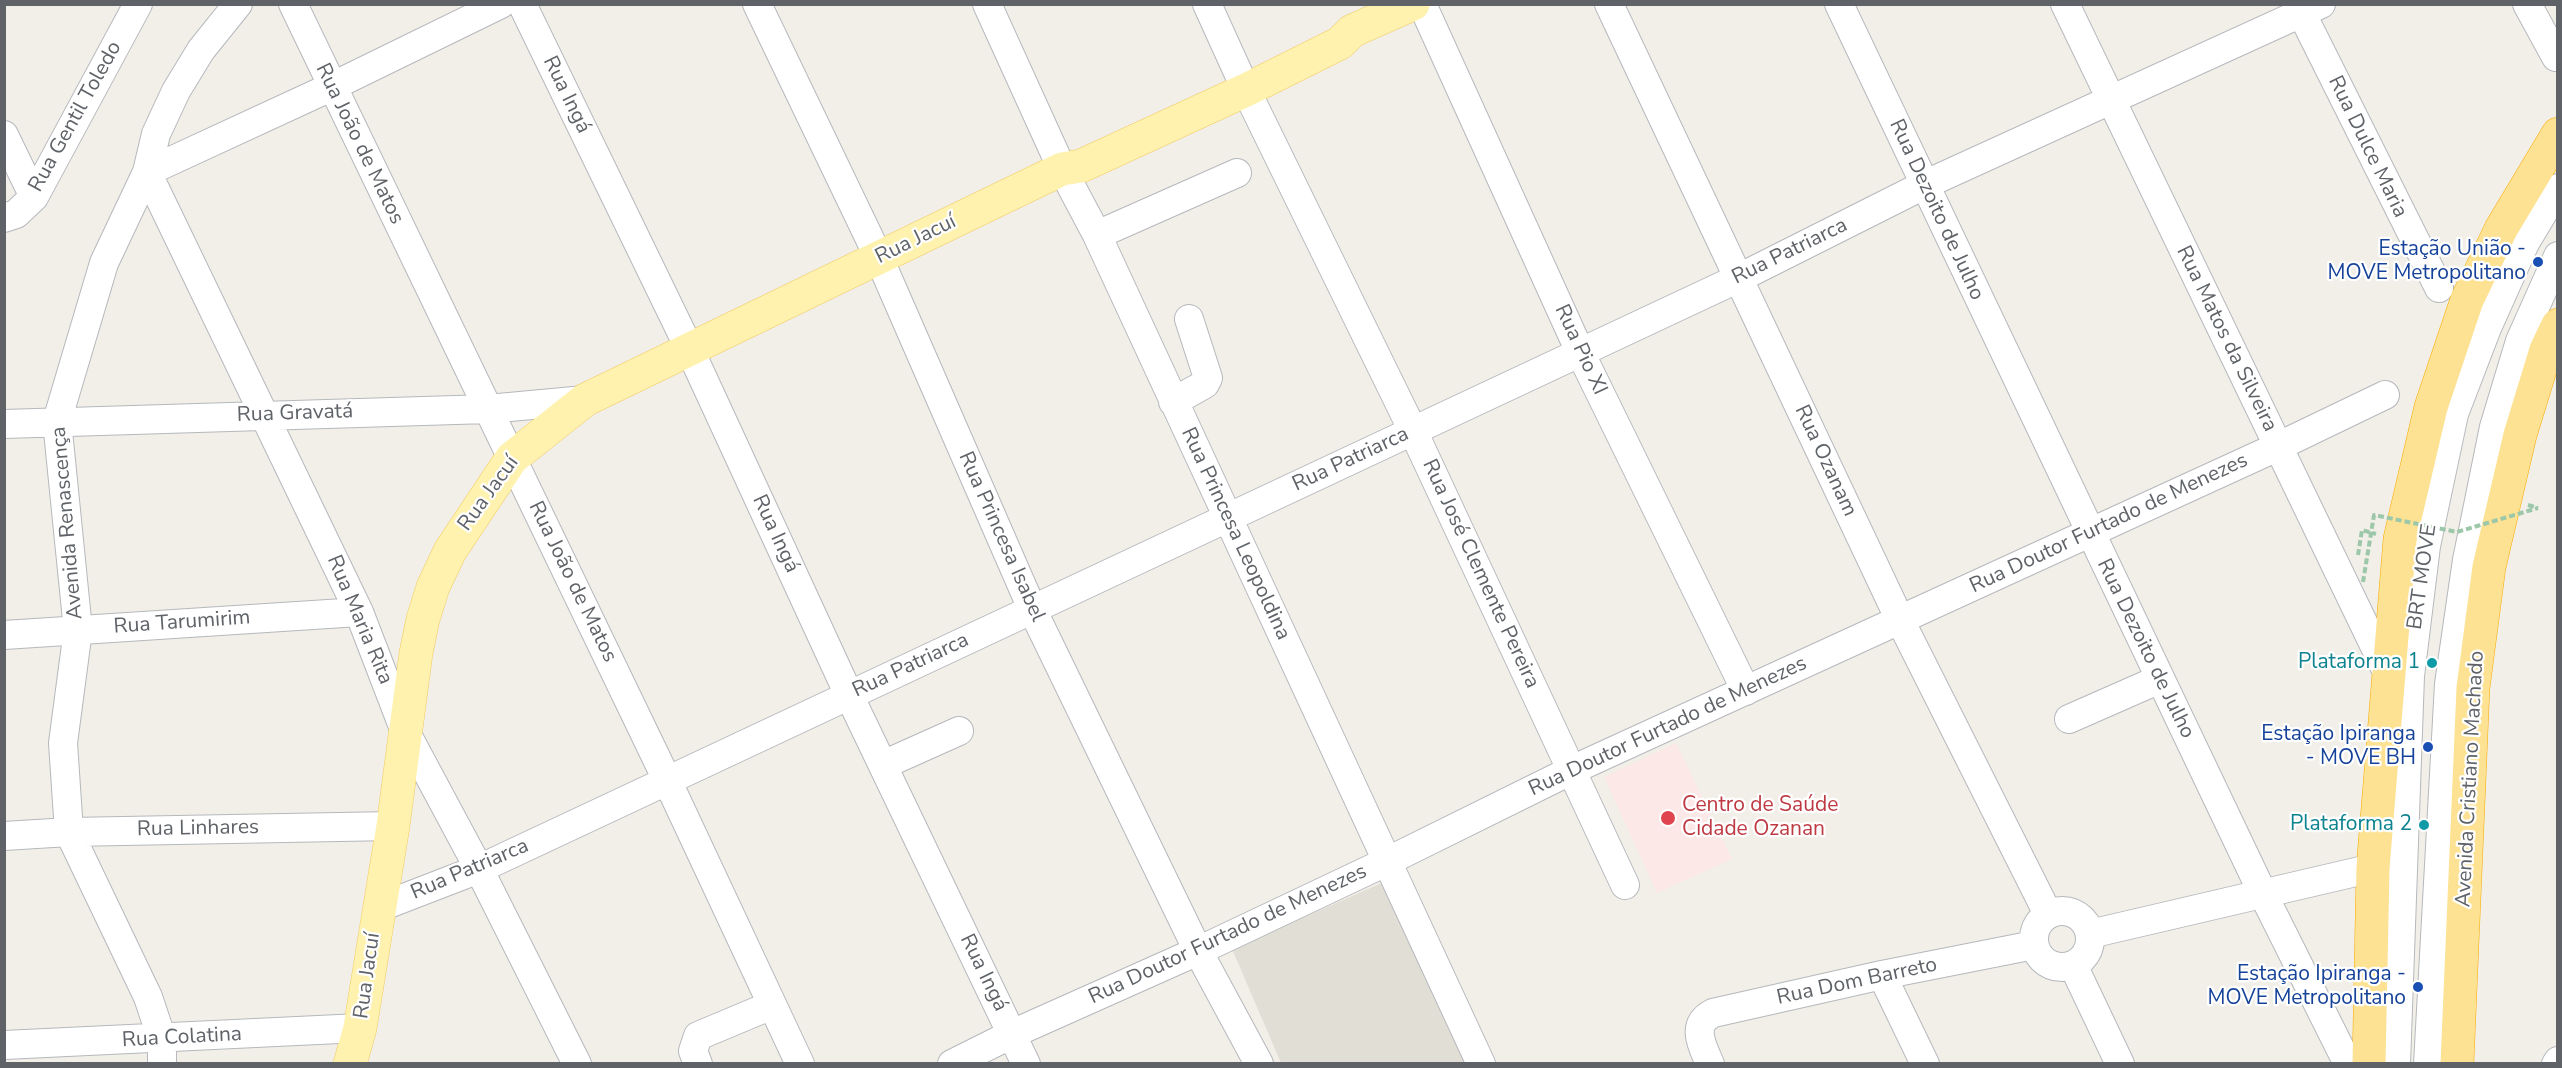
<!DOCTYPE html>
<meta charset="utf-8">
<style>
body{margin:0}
#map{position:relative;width:2562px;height:1068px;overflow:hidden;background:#f1efe8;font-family:"Nunito Sans",sans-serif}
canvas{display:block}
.frame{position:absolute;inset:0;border:6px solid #5f6368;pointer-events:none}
</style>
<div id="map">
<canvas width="2562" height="1068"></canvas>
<div class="frame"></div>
</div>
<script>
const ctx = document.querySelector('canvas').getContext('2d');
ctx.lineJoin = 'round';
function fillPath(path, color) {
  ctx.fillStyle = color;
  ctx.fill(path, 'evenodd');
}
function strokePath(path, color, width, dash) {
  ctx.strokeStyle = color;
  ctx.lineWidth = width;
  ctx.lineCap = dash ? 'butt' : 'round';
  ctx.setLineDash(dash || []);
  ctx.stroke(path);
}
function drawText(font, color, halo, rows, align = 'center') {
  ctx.font = font + ' "Nunito Sans",sans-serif';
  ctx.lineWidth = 4.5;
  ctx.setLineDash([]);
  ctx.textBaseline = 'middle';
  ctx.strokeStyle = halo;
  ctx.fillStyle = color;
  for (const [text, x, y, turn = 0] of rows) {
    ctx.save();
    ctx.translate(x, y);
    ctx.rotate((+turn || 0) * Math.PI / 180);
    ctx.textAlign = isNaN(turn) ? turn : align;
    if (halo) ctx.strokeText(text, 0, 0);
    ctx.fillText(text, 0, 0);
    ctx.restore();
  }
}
const education = new Path2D(`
 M1393 878 1479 1063H1281L1232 949Z`);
const medical = new Path2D(`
 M1676 743 1732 859 1657 893 1604 777Z`);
const path = new Path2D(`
 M2528 505 2538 508
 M2358 555 2362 530 2376 534`);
const minor = new Path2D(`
 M293 4 667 780 800 1064
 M501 4 331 87 147 172 359 612 404 729 479 869 577 1064
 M522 4 689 348 849 695 1026 1064
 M757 4 879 258 1033 611 1198 951 1259 1064
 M987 4 1062 169 1097 235 1481 1064
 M1207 4 1246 90 1413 431 1625 885
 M1422 4 1580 352 1746 691
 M1609 4 1900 620 2048 914
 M1839 4 2263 894 2348 1064
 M2065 4 2388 674
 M2297 4 2439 288
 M2527 4 2556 57
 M4 135 34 197
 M4 218 16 214 34 197 138 4
 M1097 235 1237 173
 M1173 402 1205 384 1208 378 1189 319
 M4 424 488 409 585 400
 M4 635 359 612
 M2069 719 2160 679
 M883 765 959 731
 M4 836 69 832 393 826
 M378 908 479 869 1739 278 1924 185 2321 4
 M2034 939a28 28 0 1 1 56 0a28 28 0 1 1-56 0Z
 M2090 934 2373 868
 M2073 965 2120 1064
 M1882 975 1925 1064
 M4 1045 360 1028
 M162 1064V1039L148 997 69 832 63 743 78 630 57 421 104 263 147 172 156 134 176 91 201 50 238 4
 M698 1064 693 1051 698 1036 772 1005
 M952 1064 1012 1034 1198 951 1388 861 1572 770 2277 447 2385 395
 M1710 1064C1702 1045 1690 1025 1713 1013L1882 975 2034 945
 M2396 1064 2410 676 2426 546 2454 414 2487 328 2525 243 2558 188
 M2428 1064 2449 684 2467 560 2494 427 2520 341 2558 256
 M2556 1064 2558 1061`);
const major = new Path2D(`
 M350 1064 360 1028 393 826 416 653 423 619 433 587 450 551 512 458 585 400 1062 169 1081 166 1246 90 1340 43 1352 31 1413 4`);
const highway = new Path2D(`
 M2369 1064 2373 868 2400 539 2431 407 2467 300 2501 229 2558 134
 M2457 1064 2473 688 2489 567 2520 435 2546 350 2558 325`);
const pathBridge = new Path2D(`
 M2363 582 2374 515 2457 532 2538 508`);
const markers = [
 [2538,262,6,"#1a4fb4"],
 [2432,663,6,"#0f9aa8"],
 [2428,747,6,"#1a4fb4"],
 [1668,818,8,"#e0444e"],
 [2424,825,6,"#0f9aa8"],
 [2418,987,6,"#1a4fb4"]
];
const streetNames = [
 ["Rua Ingá",566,95,64],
 ["Rua Gentil Toledo",76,117,-61],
 ["Rua João de Matos",359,144,64],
 ["Rua Dulce Maria",2367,147,64],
 ["Rua Dezoito de Julho",1936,210,65],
 ["Rua Jacuí",916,240,-26],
 ["Rua Patriarca",1790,252,-26],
 ["Rua Matos da Silveira",2226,339,64],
 ["Rua Pio XI",1580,350,65],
 ["Rua Gravatá",295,414,-2],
 ["Rua Patriarca",1351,460,-25],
 ["Rua Ozanam",1825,461,65],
 ["Rua Jacuí",489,494,-54],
 ["Avenida Renascença",68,523,-95],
 ["Rua Doutor Furtado de Menezes",2109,524,-25],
 ["Rua Ingá",775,534,65],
 ["Rua Princesa Leopoldina",1235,534,65],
 ["Rua Princesa Isabel",1001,537,66],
 ["Rua José Clemente Pereira",1480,574,65],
 ["BRT MOVE",2423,577,-82],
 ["Rua João de Matos",572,582,64],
 ["Rua Maria Rita",359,620,67],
 ["Rua Tarumirim",182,623,-4],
 ["Rua Dezoito de Julho",2145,649,64],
 ["Rua Patriarca",911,666,-25],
 ["Rua Doutor Furtado de Menezes",1668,727,-25],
 ["Avenida Cristiano Machado",2471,779,-87],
 ["Rua Linhares",198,829,-1],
 ["Rua Patriarca",470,870,-23],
 ["Rua Doutor Furtado de Menezes",1228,935,-25],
 ["Rua Ingá",983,973,64],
 ["Rua Jacuí",368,976,-82],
 ["Rua Dom Barreto",1857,982,-12],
 ["Rua Colatina",182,1038,-3]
];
const transitNames = [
 ["Estação União -",2526,250],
 ["MOVE Metropolitano",2526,274],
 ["Estação Ipiranga",2416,735],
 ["- MOVE BH",2416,759],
 ["Estação Ipiranga -",2406,975],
 ["MOVE Metropolitano",2406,999]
];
const cultureNames = [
 ["Plataforma 1",2420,663],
 ["Plataforma 2",2412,825]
];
const healthNames = [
 ["Centro de Saúde",1682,806],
 ["Cidade Ozanan",1682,830]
];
fillPath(education, '#e1ded6');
fillPath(medical, '#fce8e6');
strokePath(minor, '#b5b8bc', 30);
strokePath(major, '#f2c960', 34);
strokePath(highway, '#f9ab00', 34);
strokePath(path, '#9cc7a9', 4, [6, 3]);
strokePath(minor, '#fff', 28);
strokePath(major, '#fff2af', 33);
strokePath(highway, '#fde293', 33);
strokePath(pathBridge, '#9cc7a9', 4, [6, 3]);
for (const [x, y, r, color] of markers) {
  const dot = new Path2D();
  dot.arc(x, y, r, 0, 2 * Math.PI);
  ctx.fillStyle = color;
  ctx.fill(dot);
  strokePath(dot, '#fff', 2);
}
drawText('21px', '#5f6368', '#fff', streetNames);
drawText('21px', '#164399', '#fff', transitNames, 'right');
drawText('21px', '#0d838f', '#fff', cultureNames, 'right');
drawText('21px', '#be3a42', '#fff', healthNames, 'left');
</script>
